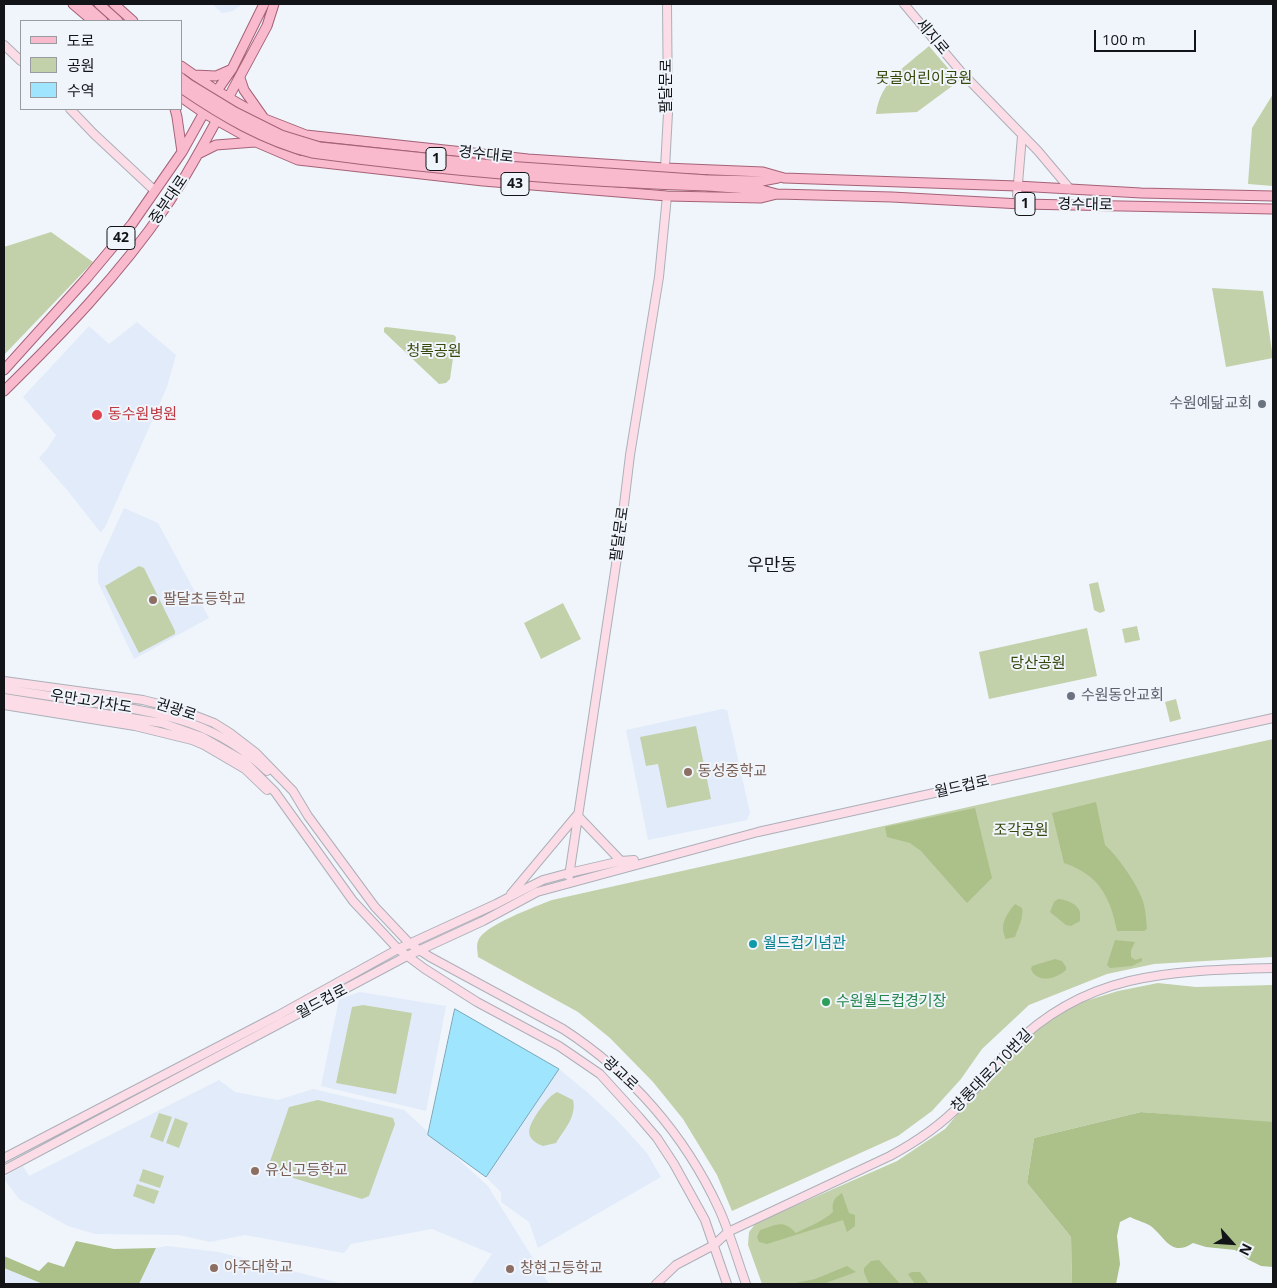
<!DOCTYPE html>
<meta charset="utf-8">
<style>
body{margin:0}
#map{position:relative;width:1277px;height:1288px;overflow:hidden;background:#f0f5fc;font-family:"Open Sans","Noto Sans KR",sans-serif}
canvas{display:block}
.frame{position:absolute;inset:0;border:5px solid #131417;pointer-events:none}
.legend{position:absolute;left:20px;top:20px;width:162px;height:90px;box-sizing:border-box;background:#f0f5fc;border:1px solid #989ba0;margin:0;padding:6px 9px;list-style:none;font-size:15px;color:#131417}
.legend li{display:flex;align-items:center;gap:10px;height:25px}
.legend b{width:25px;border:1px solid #989ba0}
.north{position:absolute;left:1207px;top:1218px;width:50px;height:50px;-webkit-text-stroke:4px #f0f5fc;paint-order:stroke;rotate:116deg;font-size:14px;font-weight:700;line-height:20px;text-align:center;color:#131417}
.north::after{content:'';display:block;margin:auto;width:18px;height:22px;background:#131417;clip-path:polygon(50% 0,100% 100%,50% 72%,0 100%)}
.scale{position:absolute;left:1094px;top:30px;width:102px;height:22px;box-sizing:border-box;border:2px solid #131417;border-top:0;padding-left:6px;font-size:15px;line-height:18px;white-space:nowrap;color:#131417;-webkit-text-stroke:4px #f0f5fc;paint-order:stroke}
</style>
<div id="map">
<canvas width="1277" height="1288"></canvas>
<div class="frame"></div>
<ul class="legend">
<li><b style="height:6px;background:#f8bacc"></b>도로</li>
<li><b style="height:14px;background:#c2d1a9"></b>공원</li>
<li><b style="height:14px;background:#a0e5fe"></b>수역</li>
</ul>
<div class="north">N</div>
<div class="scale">100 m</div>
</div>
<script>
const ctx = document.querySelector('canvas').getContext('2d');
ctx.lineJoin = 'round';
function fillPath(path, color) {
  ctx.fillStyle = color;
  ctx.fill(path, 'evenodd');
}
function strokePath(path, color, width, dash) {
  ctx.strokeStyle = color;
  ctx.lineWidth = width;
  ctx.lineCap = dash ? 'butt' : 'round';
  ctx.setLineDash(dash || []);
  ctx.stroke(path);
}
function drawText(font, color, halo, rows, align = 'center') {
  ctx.font = font + ' "Open Sans","Noto Sans KR",sans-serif';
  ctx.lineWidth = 4;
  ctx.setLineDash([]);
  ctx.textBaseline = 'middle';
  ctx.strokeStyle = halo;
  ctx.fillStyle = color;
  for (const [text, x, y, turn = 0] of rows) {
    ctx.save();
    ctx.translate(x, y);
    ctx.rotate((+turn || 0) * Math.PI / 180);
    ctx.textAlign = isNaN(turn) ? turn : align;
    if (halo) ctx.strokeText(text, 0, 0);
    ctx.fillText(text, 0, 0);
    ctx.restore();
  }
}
const built = new Path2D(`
 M212 4H243L233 11 222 13Z
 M137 322 176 355 167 387 106 525 101 533 68 491 39 458 47 449 56 435 23 397 89 326 109 344Z
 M124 508 158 523 209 618 134 659 98 582V565Z
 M722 709 727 710 750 813 747 820 648 840 626 730Z
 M360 992 446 1006 426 1111 321 1086 339 999Z
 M559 1069 587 1092 616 1119 647 1153 661 1177 538 1248 529 1222 501 1202V1192L486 1177Z
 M219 1080 235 1092 278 1100 313 1089 404 1110 488 1186 549 1284H471L492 1254 432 1229 351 1244 344 1253 245 1235 210 1242 179 1235 95 1234 68 1226 19 1199 4 1179V1177L23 1166 29 1176Z
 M167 1246 219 1252 343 1284H139L156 1248Z
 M4 1268 43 1284H4Z`);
const green = new Path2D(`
 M929 46 959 81 917 112 876 114C880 81 906 66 929 46Z
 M1273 94V186L1248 184 1252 128Z
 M51 232 93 262 4 355V247Z
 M1212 288 1263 291 1273 358 1226 367Z
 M386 327 454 335 456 337 450 379 446 383 439 384 384 332V328Z
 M139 566 144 568 175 631V634L139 653 105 586Z
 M1098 582 1105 611 1100 613 1094 610 1089 584Z
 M563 603 581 639 541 659 524 623Z
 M1137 626 1140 640 1125 643 1122 629Z
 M1087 628 1097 676 989 699 979 652Z
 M1176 699 1181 719 1170 722 1165 702Z
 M696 726 711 799 667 808 658 764 646 766 640 737Z
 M1273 739V957L1154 964 1107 974 1029 1005 982 1049 961 1079 932 1111 898 1136 732 1211 717 1175 683 1119 653 1082 610 1038 578 1012 478 957C478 953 476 946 478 941 482 926 537 906 552 900Z
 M1158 983 1196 987 1273 985V1123L1141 1112 1034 1138 1027 1183 1071 1237 1072 1284H762L748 1245 749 1232 756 1223 897 1161 945 1129 1008 1054 1057 1012 1079 1003 1118 991Z
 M363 1005 412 1013 396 1094 336 1083 352 1007Z
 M557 1092 573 1100C577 1116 564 1130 556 1143L543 1146C522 1138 529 1126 538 1112 544 1104 548 1097 557 1092Z
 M318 1100 393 1118 395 1124 369 1196 362 1199 267 1170 289 1107Z
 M159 1113 172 1117 163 1142 150 1137Z
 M175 1118 188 1123 179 1148 166 1143Z
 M143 1169 164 1176 160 1188 139 1181Z
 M137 1184 159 1191 154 1204 133 1196Z`);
const forest = new Path2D(`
 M1096 802 1105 845C1117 855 1141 889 1144 905 1146 912 1146 921 1147 929L1144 931H1117C1110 896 1099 875 1064 863L1052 813Z
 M975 808 992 878 967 903 921 851 910 843 887 837 885 827Z
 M1058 899C1065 899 1078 904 1080 912 1080 912 1080 920 1080 921L1071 926 1066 925 1050 912 1054 902Z
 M1015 904 1022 908C1024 917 1018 928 1015 937L1006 939C999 925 1006 915 1015 904Z
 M1115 940 1135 942 1131 950V957L1135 960 1142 958V961L1132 966 1110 968 1107 965Z
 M1055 959 1062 961 1066 967V970C1056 979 1037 984 1031 969L1032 966Z
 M1141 1112 1273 1122V1267L1261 1266 1249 1260 1235 1250 1206 1247 1193 1243C1172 1257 1166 1239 1152 1227 1146 1222 1137 1221 1130 1217L1120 1222 1117 1236 1120 1264 1116 1284H1072L1071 1237 1027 1183 1034 1138Z
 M842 1193 849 1213 855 1215V1226L847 1232 843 1220 767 1244 759 1242 757 1237 760 1230C778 1225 782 1219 796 1233 809 1226 822 1222 833 1212 832 1202 833 1199 842 1193Z
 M76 1241 114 1249 156 1248 139 1284H43L4 1268V1256L39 1271 48 1262 64 1267Z
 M879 1260 900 1284H869L864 1272V1268L871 1261Z
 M847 1266 856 1272 823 1284H791L815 1279Z
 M912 1272H920L929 1284H915L908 1274Z`);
const water = new Path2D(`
 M455 1009 559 1069 486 1177 428 1135Z`);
const secondary = new Path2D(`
 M904 4 962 73 1038 151 1070 189
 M4 45 21 61
 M70 109 94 134 155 191
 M665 168 668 113 667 4
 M1021 204 1017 195 1022 136
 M4 681 143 700 175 708 214 723 230 733 256 753 293 791 308 816 375 907 410 944 430 957 563 1029C631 1073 685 1135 719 1209 730 1233 737 1259 746 1284
 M4 689C37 694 70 699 103 704 165 713 219 724 267 771
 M4 698 162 723 202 737 244 761 275 792 353 901 398 949 425 969 477 1002 559 1046 600 1074 639 1117 657 1138 674 1164 705 1220 727 1284
 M4 705 135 726 192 740 204 745 245 769 267 790
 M569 876 620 538 630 455 659 277 667 196
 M511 894 577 815 621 861
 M4 1158 277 1016 398 949 496 904 525 889 543 880 569 873 621 861 634 860
 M4 1170 407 956 483 921 537 892 758 832 1273 718
 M656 1284 676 1265 714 1245 728 1232 890 1156C916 1142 941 1125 961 1104 979 1086 994 1065 1012 1047 1087 971 1173 971 1273 968`);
const primary = new Path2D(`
 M73 4 93 21
 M84 4 103 21
 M99 4 118 21
 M114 4 133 21
 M181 66 217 91 265 119 306 135 528 159 665 168 763 172 784 178 1017 186 1141 193 1273 196
 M194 75 216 76 232 69
 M240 78 244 90 263 117
 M214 95 232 69 264 4
 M181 97 204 113 256 142 298 160 483 181 667 196 761 198 777 194
 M226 102 267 26 274 4
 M175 109 177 117 182 152
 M200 153 216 145 255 142
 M708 180 762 181 778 178
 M708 186 762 190 777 194 892 197 1021 204 1273 209
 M4 370 86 279 132 224 182 152 206 109
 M4 391C62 334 119 275 165 208 185 179 202 147 219 116`);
const primaryBridge = new Path2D(`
 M181 78 189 84 235 112 281 135 320 147 492 165 708 180
 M181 88C222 116 264 141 312 153 444 171 575 182 708 186`);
const markers = [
 [1262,404,5,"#6b7280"],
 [97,415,6,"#e0444e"],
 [153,600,5,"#8d6e63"],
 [1071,696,5,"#6b7280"],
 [688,772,5,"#8d6e63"],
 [753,944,5,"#0f9aa8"],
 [826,1002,5,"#2e9e5b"],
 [255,1171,5,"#8d6e63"],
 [214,1268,5,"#8d6e63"],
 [510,1269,5,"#8d6e63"]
];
const shields = [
 [436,159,20],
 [515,184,28],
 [1025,204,20],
 [121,238,28]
];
const shieldNames = [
 ["1",436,159],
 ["43",515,184],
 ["1",1025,204],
 ["42",121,238]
];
const streetNames = [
 ["세지로",932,37,50],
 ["팔달문로",667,86,-90],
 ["경수대로",486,155,6],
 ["중부대로",169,200,-56],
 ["경수대로",1085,205,1],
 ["팔달문로",620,534,-82],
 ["우만고가차도",91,702,9],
 ["권광로",176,710,18],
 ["월드컵로",962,787,-13],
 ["월드컵로",322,1002,-28],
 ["창룡대로210번길",992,1071,-46],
 ["광교로",620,1074,43]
];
const parkNames = [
 ["못골어린이공원",924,79],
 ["청록공원",434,352],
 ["당산공원",1038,664],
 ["조각공원",1021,831]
];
const worshipNames = [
 ["수원예닮교회",1252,404],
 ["수원동안교회",1081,696,"left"]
];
const healthNames = [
 ["동수원병원",108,415]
];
const educationNames = [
 ["팔달초등학교",163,600],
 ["동성중학교",698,772],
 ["유신고등학교",265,1171],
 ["아주대학교",224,1268],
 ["창현고등학교",520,1269]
];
const cultureNames = [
 ["월드컵기념관",763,944]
];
const leisureNames = [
 ["수원월드컵경기장",836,1002]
];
const quarterNames = [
 ["우만동",772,566]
];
fillPath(built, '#e2ebf9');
fillPath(green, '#c2d1a9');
fillPath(forest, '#acc08a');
fillPath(water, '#a0e5fe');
strokePath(water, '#76a6b9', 1);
strokePath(secondary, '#acb0b8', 10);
strokePath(primary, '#a56277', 11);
strokePath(secondary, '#fcdce6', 8);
strokePath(primary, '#f8bacc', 9);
strokePath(primaryBridge, '#a56277', 11, []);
strokePath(primaryBridge, '#f8bacc', 9);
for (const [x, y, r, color] of markers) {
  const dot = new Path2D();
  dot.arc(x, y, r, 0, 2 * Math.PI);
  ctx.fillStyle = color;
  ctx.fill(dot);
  strokePath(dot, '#f0f5fc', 2);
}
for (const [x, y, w] of shields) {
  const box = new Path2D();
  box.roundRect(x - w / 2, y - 11.5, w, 23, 4);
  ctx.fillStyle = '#f0f5fc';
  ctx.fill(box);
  strokePath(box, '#131417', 1);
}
drawText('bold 14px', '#131417', null, shieldNames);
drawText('15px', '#131417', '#f0f5fc', streetNames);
drawText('15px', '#36470a', '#f0f5fc', parkNames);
drawText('15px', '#5b616d', '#f0f5fc', worshipNames, 'right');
drawText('15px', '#be3a42', '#f0f5fc', healthNames, 'left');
drawText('15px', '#785e54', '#f0f5fc', educationNames, 'left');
drawText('15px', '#0d838f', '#f0f5fc', cultureNames, 'left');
drawText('15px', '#27864d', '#f0f5fc', leisureNames, 'left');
drawText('18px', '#131417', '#f0f5fc', quarterNames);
</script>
